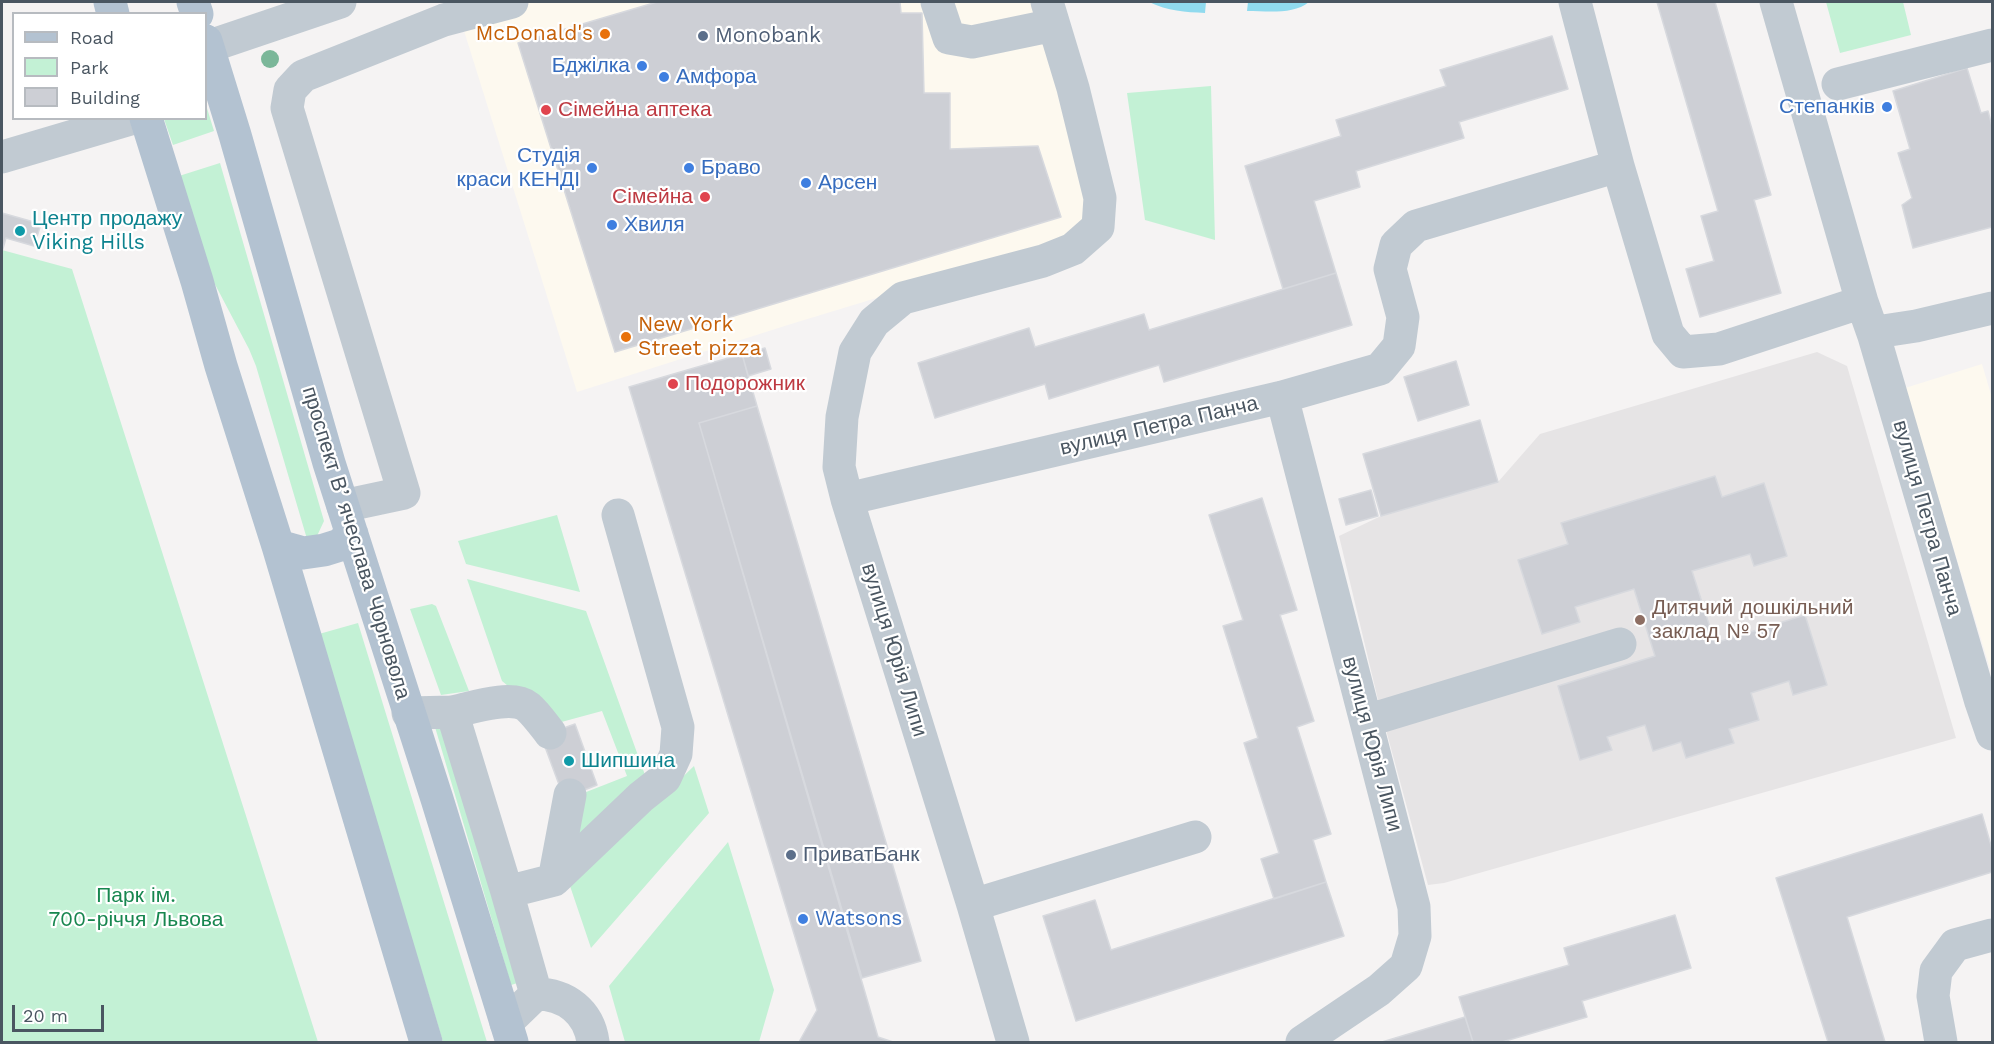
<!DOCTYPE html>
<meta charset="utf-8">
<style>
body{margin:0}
#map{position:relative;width:1994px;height:1044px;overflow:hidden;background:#f5f3f3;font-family:"Work Sans",sans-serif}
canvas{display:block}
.frame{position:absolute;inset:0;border:3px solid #4a5661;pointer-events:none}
.legend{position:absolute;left:12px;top:12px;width:195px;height:108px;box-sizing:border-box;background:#fff;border:2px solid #b7bbc0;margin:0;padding:8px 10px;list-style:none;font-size:18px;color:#4a5661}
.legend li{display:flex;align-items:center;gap:12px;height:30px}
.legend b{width:30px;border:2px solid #b7bbc0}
.scale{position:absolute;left:12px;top:1005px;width:92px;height:27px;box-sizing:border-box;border:3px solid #4a5661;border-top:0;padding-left:8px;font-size:18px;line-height:21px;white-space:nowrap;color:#4a5661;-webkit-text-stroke:4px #fff;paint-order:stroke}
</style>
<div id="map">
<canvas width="1994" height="1044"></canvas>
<div class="frame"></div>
<ul class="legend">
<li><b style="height:8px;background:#b3c2d1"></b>Road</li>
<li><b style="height:16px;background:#c3f1d5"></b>Park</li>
<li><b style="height:16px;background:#cdcfd5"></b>Building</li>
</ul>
<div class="scale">20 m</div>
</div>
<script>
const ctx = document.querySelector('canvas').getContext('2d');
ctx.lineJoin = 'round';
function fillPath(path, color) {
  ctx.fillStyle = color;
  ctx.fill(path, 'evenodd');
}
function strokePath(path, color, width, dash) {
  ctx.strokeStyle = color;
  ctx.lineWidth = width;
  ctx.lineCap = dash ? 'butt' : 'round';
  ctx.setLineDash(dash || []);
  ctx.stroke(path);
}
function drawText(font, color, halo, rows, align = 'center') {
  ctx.font = font + ' "Work Sans",sans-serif';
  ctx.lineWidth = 4.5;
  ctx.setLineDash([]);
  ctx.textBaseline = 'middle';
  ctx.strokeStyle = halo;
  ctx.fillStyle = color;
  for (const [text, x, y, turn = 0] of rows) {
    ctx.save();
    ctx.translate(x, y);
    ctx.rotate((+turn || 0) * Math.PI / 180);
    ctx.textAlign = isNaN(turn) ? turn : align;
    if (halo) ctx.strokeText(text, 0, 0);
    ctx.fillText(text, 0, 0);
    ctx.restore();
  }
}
const commercial = new Path2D(`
 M455 2H1035L1091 199 1085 227 1064 241 791 324 577 392Z
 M1982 364 1992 398V675L1905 388Z`);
const education = new Path2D(`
 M1817 352 1847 366 1956 738 1465 877 1444 883 1428 885 1379 704 1339 536 1381 516 1498 482 1540 434Z`);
const green = new Path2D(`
 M1826 2H1903L1911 35 1840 53Z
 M1211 86 1215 240 1145 220 1127 93Z
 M206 105 214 131 173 145 164 119 206 118Z
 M220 163 324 521 317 536 307 539 256 366 249 349 208 271 179 176Z
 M2 250 72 269 318 1042H2Z
 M557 515 580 592 466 564 458 541Z
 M467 579 586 611 645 775 572 842 576 796 627 776 602 711 554 724 502 681Z
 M432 604 436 606 469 691 441 695 410 609Z
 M358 623 487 1042H443L319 634Z
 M449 722 524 981 511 985 435 727Z
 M694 766 709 813 591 948 570 886Z
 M728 842 774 990 759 1042H625L609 986Z`);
const water = new Path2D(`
 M1149 2H1206L1205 13C1185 12 1168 11 1149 2Z
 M1248 2H1309C1293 15 1267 11 1247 11Z`);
const building = new Path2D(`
 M657 2H900L901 13H922L924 93H950V149L1038 146 1061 217 615 352 518 43Z
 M1657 2H1715L1771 195 1754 200 1781 293 1700 317 1686 269 1714 261 1701 216 1718 211Z
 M1552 36 1568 89 1459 122 1464 138 1356 171 1360 187 1314 201 1336 273 1283 289 1245 166 1341 136 1336 120 1446 86 1440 70Z
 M1967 68 1981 113 1988 111 1992 126V227L1913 248 1902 205 1912 198 1898 153 1910 149 1893 91Z
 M2 213 41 224 34 246 6 238 2 252Z
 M1336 273 1352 325 1164 382 1159 365 1049 399 1045 384 935 418 918 363 1029 328 1035 347 1144 314 1149 330Z
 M765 348 771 369 748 376 742 354Z
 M742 354 757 406 699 423 878 1037 893 1042H799L817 1010 629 387Z
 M1456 361 1469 405 1418 421 1404 377Z
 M757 406 921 961 862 978 699 423Z
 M1480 420 1498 482 1381 516 1363 454Z
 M1715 476 1722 497 1764 483 1787 556 1754 566 1750 554 1692 571 1715 643 1805 615 1827 685 1793 695 1789 681 1751 693 1759 720 1729 729 1734 743 1686 758 1681 742 1653 751 1645 725 1607 737 1612 750 1580 760 1558 686 1655 656 1634 589 1575 607 1580 622 1542 634 1518 560 1568 544 1561 523Z
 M1371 490 1378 516 1346 525 1339 499Z
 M1262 498 1297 610 1280 615 1314 721 1297 727 1331 834 1313 840 1326 882 1274 899 1261 859 1279 853 1244 743 1258 738 1223 626 1243 620 1209 515Z
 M575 724 597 785 564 798 541 736Z
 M1982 814 1992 849V872L1847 917 1885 1042H1828L1776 878Z
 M1326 882 1344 936 1076 1021 1043 916 1095 900 1111 950Z
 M1675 915 1691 968 1582 1001 1587 1017 1502 1042H1473L1459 997 1569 965 1564 948Z
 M1465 1017 1473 1042H1382Z`);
const minor = new Path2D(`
 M937 2 949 38 972 42 1054 25
 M1575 2 1618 166
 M1776 2 1862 302 1874 336 1981 702 1992 734
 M207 47 340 2
 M1838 84 1992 45
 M2 157 134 118
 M1874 336 1883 331 1916 326 1992 308
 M1282 397 1414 907 1415 936 1406 966 1379 990 1302 1042
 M847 499 1282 397 1380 369 1399 346 1403 317 1390 269 1396 245 1416 226 1618 166 1668 334 1683 352 1719 349 1862 302
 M343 506 404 493 287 108 290 90 303 76 444 20 512 2
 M452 712C471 708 512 694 528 707 536 714 543 724 550 733
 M408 713 452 712 507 892
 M1366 721 1620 644
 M554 880 570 795
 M973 905 1195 837
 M536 994C566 994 589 1012 593 1042
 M506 1023 536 994 507 892 554 880 641 797 665 778 676 754 678 727 618 515
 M1013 1042 973 905 847 499 839 467 842 417 855 352 874 322 903 298 1043 261 1073 249 1098 227 1100 198 1073 88 1047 2
 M1941 1042 1933 996 1936 971 1955 945 1992 935`);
const major = new Path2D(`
 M110 2 113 14
 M193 2 197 14
 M206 41 235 135 329 463 437 799 512 1042
 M146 118 197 281 221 366 278 546 426 1042
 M278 546 303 553 324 550 340 545 352 534`);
const trees = [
 [270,59]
];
const markers = [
 [605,34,6,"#e8710a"],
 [703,36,6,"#5c6f8a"],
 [642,66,6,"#3f7fe0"],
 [664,77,6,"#3f7fe0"],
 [1887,107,6,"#3f7fe0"],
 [546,110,6,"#e0444e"],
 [592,168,6,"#3f7fe0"],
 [689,168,6,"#3f7fe0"],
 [806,183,6,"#3f7fe0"],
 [705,197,6,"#e0444e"],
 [612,225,6,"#3f7fe0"],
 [20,231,6,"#0f9aa8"],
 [626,337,6,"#e8710a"],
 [673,384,6,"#e0444e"],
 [1640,620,6,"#8d6e63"],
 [569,761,6,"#0f9aa8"],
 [791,855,6,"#5c6f8a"],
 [803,919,6,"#3f7fe0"]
];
const foodNames = [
 ["McDonald's",593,34],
 ["New York",638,325,"left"],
 ["Street pizza",638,349,"left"]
];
const serviceNames = [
 ["Monobank",715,36],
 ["ПриватБанк",803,855]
];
const shopNames = [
 ["Бджілка",630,66,"right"],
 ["Амфора",676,77],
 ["Степанків",1875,107,"right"],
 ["Студія",580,156,"right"],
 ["краси КЕНДІ",580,180,"right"],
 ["Браво",701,168],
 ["Арсен",818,183],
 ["Хвиля",624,225],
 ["Watsons",815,919]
];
const healthNames = [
 ["Сімейна аптека",558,110],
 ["Сімейна",693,197,"right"],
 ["Подорожник",685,384]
];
const cultureNames = [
 ["Центр продажу",32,219],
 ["Viking Hills",32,243],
 ["Шипшина",581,761]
];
const streetNames = [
 ["вулиця Петра Панча",1159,426,-13],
 ["вулиця Петра Панча",1927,518,74],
 ["проспект Вʼячеслава Чорновола",356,543,73],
 ["вулиця Юрія Липи",894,650,73],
 ["вулиця Юрія Липи",1372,744,75]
];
const educationNames = [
 ["Дитячий дошкільний",1652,608],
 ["заклад № 57",1652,632]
];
const parkNames = [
 ["Парк ім.",136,896],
 ["700-річчя Львова",136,920]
];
fillPath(commercial, '#fdf9ef');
fillPath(education, '#e6e4e5');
fillPath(green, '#c3f1d5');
fillPath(water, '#90daee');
fillPath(building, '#cdcfd5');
strokePath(building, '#d7d9de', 1.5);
strokePath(minor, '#c1cad2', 33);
strokePath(major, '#b3c2d1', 33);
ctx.fillStyle = '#7bb799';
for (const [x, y] of trees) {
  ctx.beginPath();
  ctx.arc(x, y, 9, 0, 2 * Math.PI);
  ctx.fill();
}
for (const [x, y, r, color] of markers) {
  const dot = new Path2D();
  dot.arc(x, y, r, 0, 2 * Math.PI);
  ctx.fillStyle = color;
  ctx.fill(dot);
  strokePath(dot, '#fff', 2);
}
drawText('21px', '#c56008', '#fff', foodNames, 'right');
drawText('21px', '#4e5e75', '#fff', serviceNames, 'left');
drawText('21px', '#366cbe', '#fff', shopNames, 'left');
drawText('21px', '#be3a42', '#fff', healthNames, 'left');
drawText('21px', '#0d838f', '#fff', cultureNames, 'left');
drawText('21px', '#4a5661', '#fff', streetNames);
drawText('21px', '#785e54', '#fff', educationNames, 'left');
drawText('21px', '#17864f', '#fff', parkNames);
</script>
